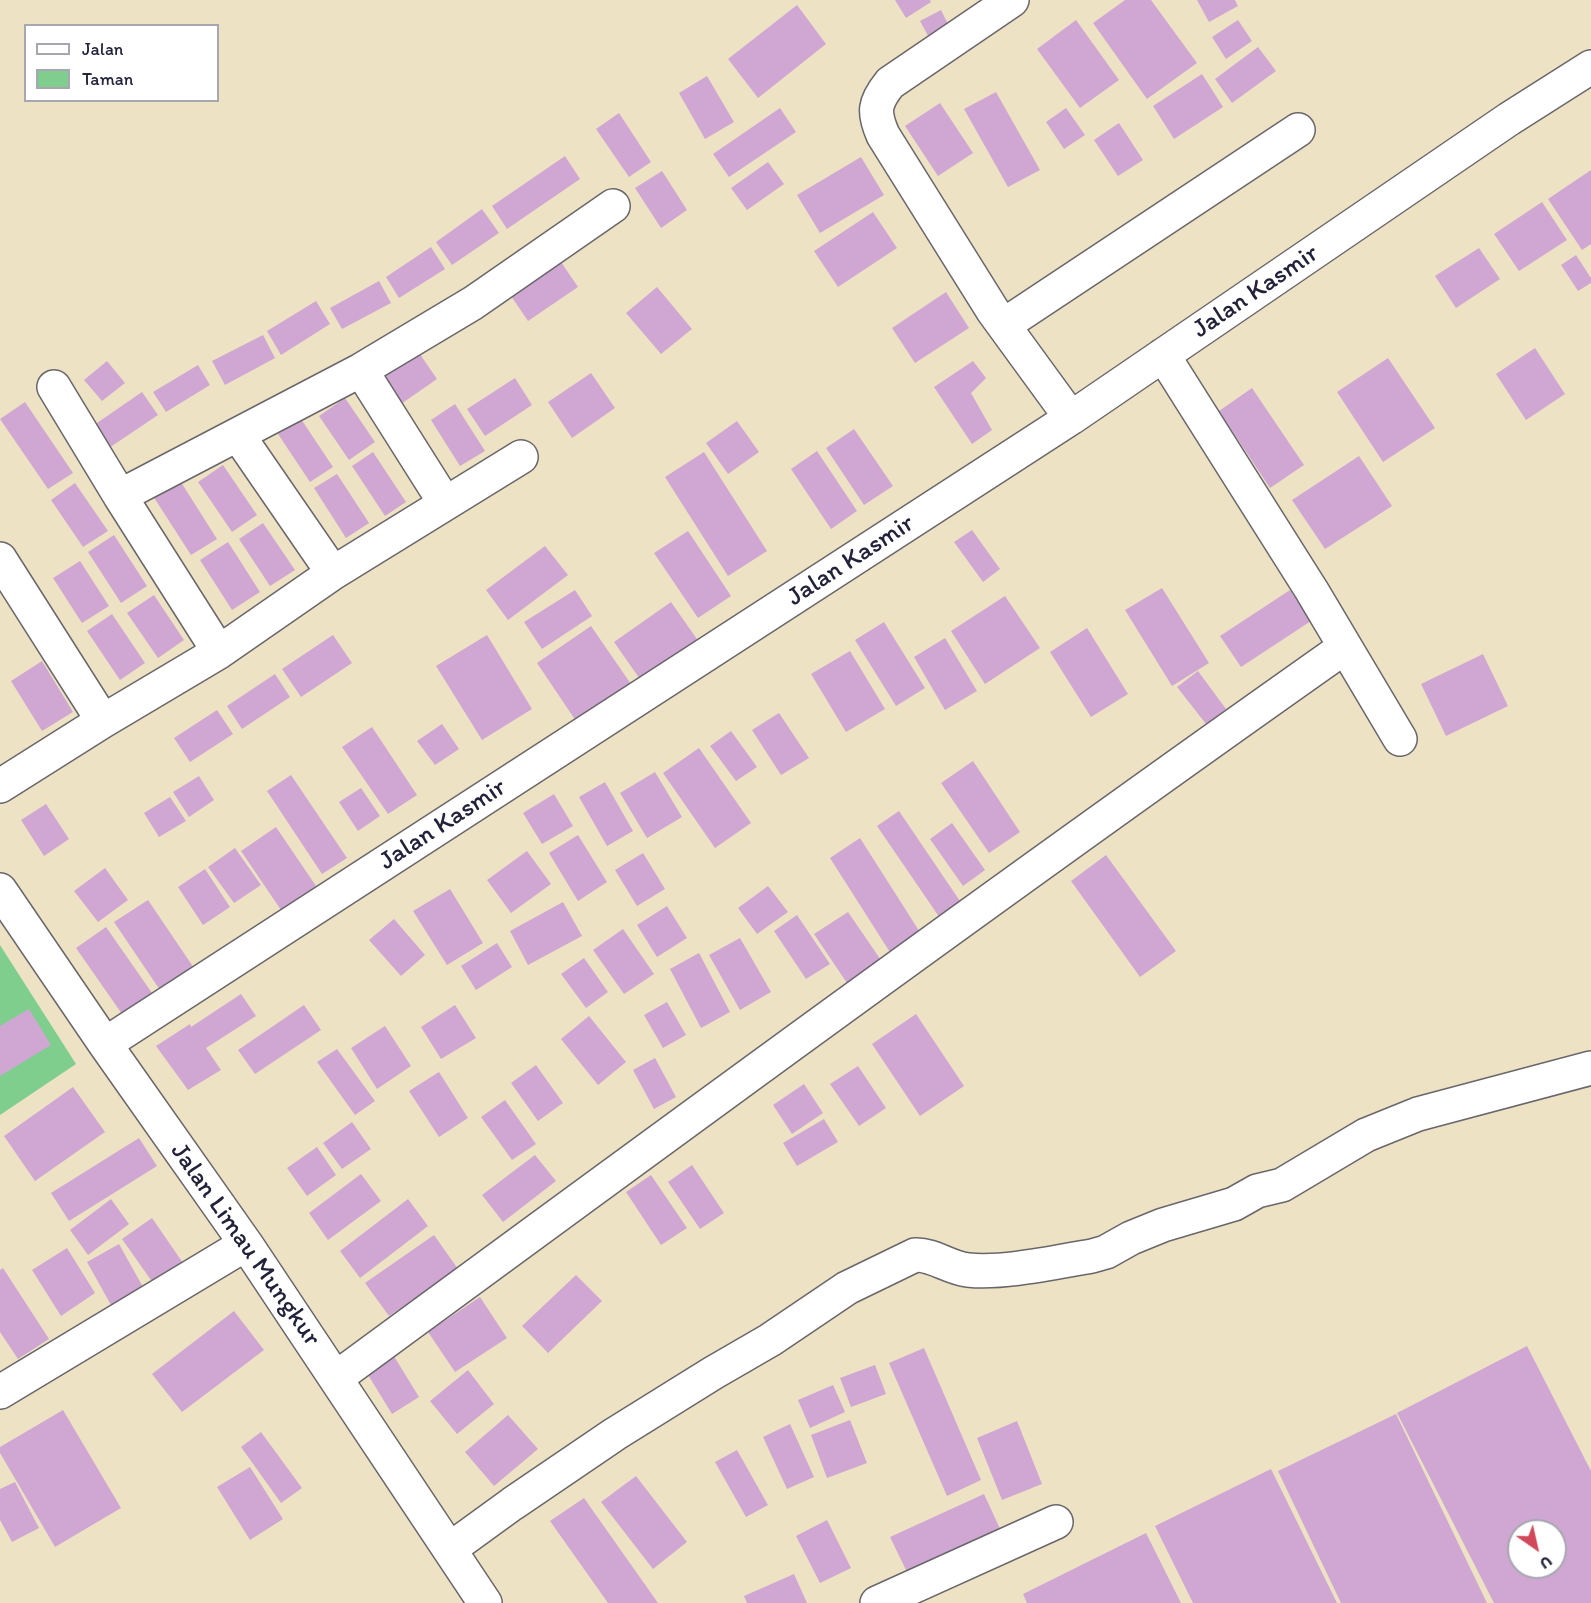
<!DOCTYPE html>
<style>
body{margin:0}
#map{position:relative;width:1591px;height:1603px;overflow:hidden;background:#ede3c4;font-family:Itim,sans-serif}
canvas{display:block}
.legend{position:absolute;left:24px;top:24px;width:195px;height:78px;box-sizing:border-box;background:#fff;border:2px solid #a7a7b1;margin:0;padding:8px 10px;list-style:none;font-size:18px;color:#22223b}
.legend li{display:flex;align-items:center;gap:12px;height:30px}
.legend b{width:30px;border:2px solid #a7a7b1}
.north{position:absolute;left:1507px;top:1519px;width:60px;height:60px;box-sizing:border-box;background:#fff;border:2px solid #a7a7b1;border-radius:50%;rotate:146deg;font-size:16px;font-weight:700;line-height:24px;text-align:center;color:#22223b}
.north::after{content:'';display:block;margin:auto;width:21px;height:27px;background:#d1495b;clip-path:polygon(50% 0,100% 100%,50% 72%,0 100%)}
</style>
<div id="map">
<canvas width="1591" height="1603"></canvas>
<ul class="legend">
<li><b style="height:8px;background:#fff"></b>Jalan</li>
<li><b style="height:16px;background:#7fce8e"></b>Taman</li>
</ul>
<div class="north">U</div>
</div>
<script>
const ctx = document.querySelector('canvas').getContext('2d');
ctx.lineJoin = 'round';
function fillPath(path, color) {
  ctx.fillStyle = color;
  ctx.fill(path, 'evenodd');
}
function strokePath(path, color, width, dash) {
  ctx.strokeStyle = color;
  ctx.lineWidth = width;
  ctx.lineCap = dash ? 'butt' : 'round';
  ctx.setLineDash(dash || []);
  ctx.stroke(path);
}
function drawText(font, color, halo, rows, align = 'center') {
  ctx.font = font + ' Itim,sans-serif';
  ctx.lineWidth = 4.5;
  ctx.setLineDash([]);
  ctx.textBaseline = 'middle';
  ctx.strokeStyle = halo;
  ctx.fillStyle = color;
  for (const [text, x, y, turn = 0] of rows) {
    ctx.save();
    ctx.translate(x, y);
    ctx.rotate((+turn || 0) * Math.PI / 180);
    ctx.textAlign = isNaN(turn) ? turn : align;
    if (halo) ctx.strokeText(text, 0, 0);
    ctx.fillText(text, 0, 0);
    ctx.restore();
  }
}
const green = new Path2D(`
 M0 945 76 1064 0 1115Z`);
const building = new Path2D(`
 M895 0H930L931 2 906 18Z
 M1125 0H1151L1197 63 1147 99 1093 23Z
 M1197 0H1235L1238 6 1209 22Z
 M797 5 826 44 758 98 728 59Z
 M941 10 952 32 932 43 920 21Z
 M1076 20 1119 80 1080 108 1037 49Z
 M1238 20 1252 41 1226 59 1212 37Z
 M1258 47 1276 71 1232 103 1215 79Z
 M1202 74 1223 107 1174 139 1153 106Z
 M707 76 734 122 705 139 679 93Z
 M996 92 1040 170 1008 187 964 109Z
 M940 103 973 153 938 176 905 126Z
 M780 108 796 132 729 177 713 154Z
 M1066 108 1085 135 1064 149 1046 122Z
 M619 113 651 162 629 177 596 129Z
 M1119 123 1143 160 1118 176 1094 140Z
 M565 156 580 179 507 229 492 206Z
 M861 157 884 195 820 233 797 195Z
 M768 162 784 184 747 210 731 188Z
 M1591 170V244L1582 250 1548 199Z
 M662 171 687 210 661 228 635 188Z
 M1542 202 1567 240 1519 271 1494 234Z
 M482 209 499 233 452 265 436 242Z
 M873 212 897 248 838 287 814 251Z
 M431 247 445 269 399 298 386 277Z
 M1479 248 1500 279 1456 308 1435 276Z
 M1576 255 1591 278V283L1578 291 1561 265Z
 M561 262 578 287 528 321 511 296Z
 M379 281 391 303 342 329 330 308Z
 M657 287 692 329 661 354 626 313Z
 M946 292 969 328 915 363 892 328Z
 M316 301 330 324 281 355 267 331Z
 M263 335 275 358 225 385 212 361Z
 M415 347 437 379 401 404 379 371Z
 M1535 348 1565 394 1526 420 1496 374Z
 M1388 358 1435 428 1383 462 1337 392Z
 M107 361 125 383 102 401 84 380Z
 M973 361 986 378 971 393 992 430 972 444 934 387Z
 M198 365 210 385 166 412 153 392Z
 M591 373 615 408 572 438 548 402Z
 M515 378 532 405 485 436 467 409Z
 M1252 388 1304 465 1270 488 1219 411Z
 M142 392 158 415 109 448 94 425Z
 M345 398 375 442 349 460 319 416Z
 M25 402 73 473 48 489 0 419Z
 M455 404 485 451 460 466 431 420Z
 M301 419 333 467 310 482 278 434Z
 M737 421 759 452 728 474 706 443Z
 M854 429 893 486 864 505 826 448Z
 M817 451 857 511 831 529 791 469Z
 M373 452 406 502 385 516 352 466Z
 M704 452 767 551 728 576 665 477Z
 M1359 456 1392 506 1325 549 1292 500Z
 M223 465 257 515 232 532 198 482Z
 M337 474 369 523 346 538 314 488Z
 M179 479 217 539 191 555 153 496Z
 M75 483 108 531 83 547 51 500Z
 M263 523 295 570 270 586 239 539Z
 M972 530 1000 569 983 582 954 542Z
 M688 531 731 596 698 618 654 553Z
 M114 535 147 586 121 603 88 552Z
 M228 542 260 592 232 610 200 560Z
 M545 546 568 575 508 620 486 590Z
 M80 561 109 606 82 623 53 578Z
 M1162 588 1209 663 1172 686 1125 610Z
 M575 590 592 616 542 649 524 622Z
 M1290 590 1311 621 1241 667 1220 636Z
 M154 595 184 640 158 658 127 613Z
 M1005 596 1040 648 985 684 951 631Z
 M671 602 699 642 642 682 614 642Z
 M112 614 145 663 120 680 87 631Z
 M884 622 925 688 896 706 855 640Z
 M591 626 633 687 578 724 537 663Z
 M1087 628 1128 694 1091 717 1050 652Z
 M333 635 352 663 301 697 282 669Z
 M487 635 532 709 482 740 436 666Z
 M945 638 977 691 945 710 914 657Z
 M850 651 885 709 846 732 811 674Z
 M1483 654 1508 706 1446 736 1421 684Z
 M42 661 73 712 42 731 11 681Z
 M1198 671 1226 709 1206 724 1177 687Z
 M275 674 290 697 242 729 227 706Z
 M217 710 233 734 190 762 174 738Z
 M779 713 809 758 781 775 752 730Z
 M442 724 459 749 435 765 417 741Z
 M372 727 417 795 388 814 342 747Z
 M731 731 757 767 736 781 710 746Z
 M699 748 751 823 715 848 663 773Z
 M973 761 1020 832 989 853 941 783Z
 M655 772 682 817 647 838 620 793Z
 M291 775 347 858 322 874 267 791Z
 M199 776 214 800 189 817 173 792Z
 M605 782 633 831 607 846 579 797Z
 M361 788 380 816 358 831 339 802Z
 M554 794 573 826 542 844 523 813Z
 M170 797 186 821 159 837 144 813Z
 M46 804 69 839 44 856 21 820Z
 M899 811 966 910 944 924 877 826Z
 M952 823 985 870 963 886 930 839Z
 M276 827 316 886 281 910 241 851Z
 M578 835 607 882 578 901 549 853Z
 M860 838 923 937 893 957 830 858Z
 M235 848 261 885 234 903 208 867Z
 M527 851 551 884 511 913 487 880Z
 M643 853 665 889 637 906 615 870Z
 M1106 855 1176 951 1140 977 1071 881Z
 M105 868 128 900 98 922 74 891Z
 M205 869 230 907 203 925 178 887Z
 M768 886 788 912 757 934 738 908Z
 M450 889 483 943 447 965 413 911Z
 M148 900 198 974 164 996 114 922Z
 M563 902 582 936 528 965 510 931Z
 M667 906 687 938 657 957 637 925Z
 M848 912 885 966 851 989 814 934Z
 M797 915 830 964 806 979 774 931Z
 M394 919 425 955 401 976 369 940Z
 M106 927 159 1003 129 1024 76 948Z
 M623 929 654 974 624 994 593 950Z
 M740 938 771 992 740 1010 709 955Z
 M497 943 512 967 476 990 461 966Z
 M699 953 730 1012 701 1028 670 969Z
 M584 958 608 992 586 1008 561 974Z
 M241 994 256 1016 206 1048 221 1070 188 1090 156 1046 190 1024 191 1027Z
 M667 1002 686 1035 663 1048 644 1015Z
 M304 1005 321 1030 255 1074 238 1050Z
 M455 1005 476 1038 441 1059 421 1027Z
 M29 1009 51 1045 0 1076V1026Z
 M916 1014 964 1086 920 1116 872 1044Z
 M589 1016 626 1062 598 1085 561 1039Z
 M385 1026 411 1066 377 1089 351 1048Z
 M337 1049 375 1101 355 1115 317 1062Z
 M655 1058 676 1097 654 1109 633 1070Z
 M536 1065 563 1103 538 1121 511 1083Z
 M858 1066 886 1108 859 1126 830 1084Z
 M439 1072 468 1118 439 1137 409 1091Z
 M804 1084 823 1113 792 1134 773 1105Z
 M73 1087 105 1132 35 1181 4 1136Z
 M505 1100 536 1144 512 1160 481 1117Z
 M824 1119 838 1142 797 1166 783 1143Z
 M352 1122 371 1149 342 1169 323 1143Z
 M139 1138 157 1166 69 1221 51 1193Z
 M317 1147 336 1175 307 1196 287 1168Z
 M535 1155 556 1181 503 1222 482 1195Z
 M692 1165 724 1213 700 1229 668 1182Z
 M361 1174 381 1201 328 1240 309 1213Z
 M651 1175 687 1228 661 1245 626 1192Z
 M111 1199 129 1224 88 1255 70 1230Z
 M408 1199 428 1226 360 1278 340 1251Z
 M152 1218 183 1263 153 1283 122 1239Z
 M434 1235 458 1269 389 1316 365 1283Z
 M119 1244 148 1296 116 1314 87 1262Z
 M67 1248 95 1293 61 1316 32 1270Z
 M3 1268 49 1339 18 1359 0 1332V1270Z
 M576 1275 602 1301 548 1353 522 1326Z
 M480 1297 507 1338 455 1372 428 1332Z
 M234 1311 264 1350 182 1412 152 1374Z
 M1527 1346 1591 1471V1603H1494L1397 1413ZM1519 1531H1555V1567H1519Z
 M924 1348 981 1480 947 1496 889 1363Z
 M392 1353 419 1397 392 1414 365 1370Z
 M875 1365 886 1394 851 1407 840 1378Z
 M468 1370 494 1404 457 1434 430 1401Z
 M833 1385 845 1412 810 1428 798 1400Z
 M63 1410 121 1508 55 1547 0 1453V1447Z
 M1396 1414 1487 1603H1341L1278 1471Z
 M508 1415 538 1449 494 1486 465 1452Z
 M850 1420 867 1463 827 1478 811 1435Z
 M1017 1421 1042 1484 1002 1500 977 1438Z
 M790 1424 814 1477 787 1489 763 1437Z
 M261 1432 302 1488 281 1503 241 1447Z
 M737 1450 768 1505 746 1517 715 1462Z
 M250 1467 283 1519 250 1540 217 1487Z
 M1271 1469 1337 1603H1193L1155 1526Z
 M636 1476 687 1542 653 1569 601 1502Z
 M15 1482 39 1528 12 1542 0 1520V1489Z
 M984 1494 1001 1531 908 1574 890 1537Z
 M584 1498 658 1603H608L550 1521Z
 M827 1520 851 1568 820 1583 796 1536Z
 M1146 1533 1181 1603H1027L1023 1594Z
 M794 1574 807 1603H747L744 1596Z`);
const minor = new Path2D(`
 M1012 0 890 83C874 103 873 112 883 135L993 311 1071 418
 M1004 325 1298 130
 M1163 355 1312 591 1400 739
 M361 370 445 503
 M54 387 120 496
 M238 435 333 573
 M0 559 103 721
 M219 652 120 496 361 370 473 303 613 206
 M0 786 103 721 219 652 333 573 521 457
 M0 890 105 1044 246 1244 485 1603
 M105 1044 1071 418 1509 119 1591 67
 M336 1378C671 1132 1006 886 1345 647
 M0 1392 246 1244
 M450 1549 512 1504 615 1434 713 1373 770 1340 847 1288 915 1255C933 1254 949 1268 968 1270 1003 1274 1056 1262 1092 1256L1106 1252 1131 1238 1163 1225 1234 1204 1257 1191 1282 1185 1366 1135 1418 1114 1591 1068
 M877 1603 1056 1522`);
const streetNames = [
 ["Jalan Kasmir",1256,292,-34],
 ["Jalan Kasmir",851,561,-33],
 ["Jalan Kasmir",443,825,-33],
 ["Jalan Limau Mungkur",245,1245,55]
];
fillPath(green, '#7fce8e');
fillPath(building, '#cfa7d2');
strokePath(minor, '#69666b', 36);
strokePath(minor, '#fff', 33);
drawText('26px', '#22223b', '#fff', streetNames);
</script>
